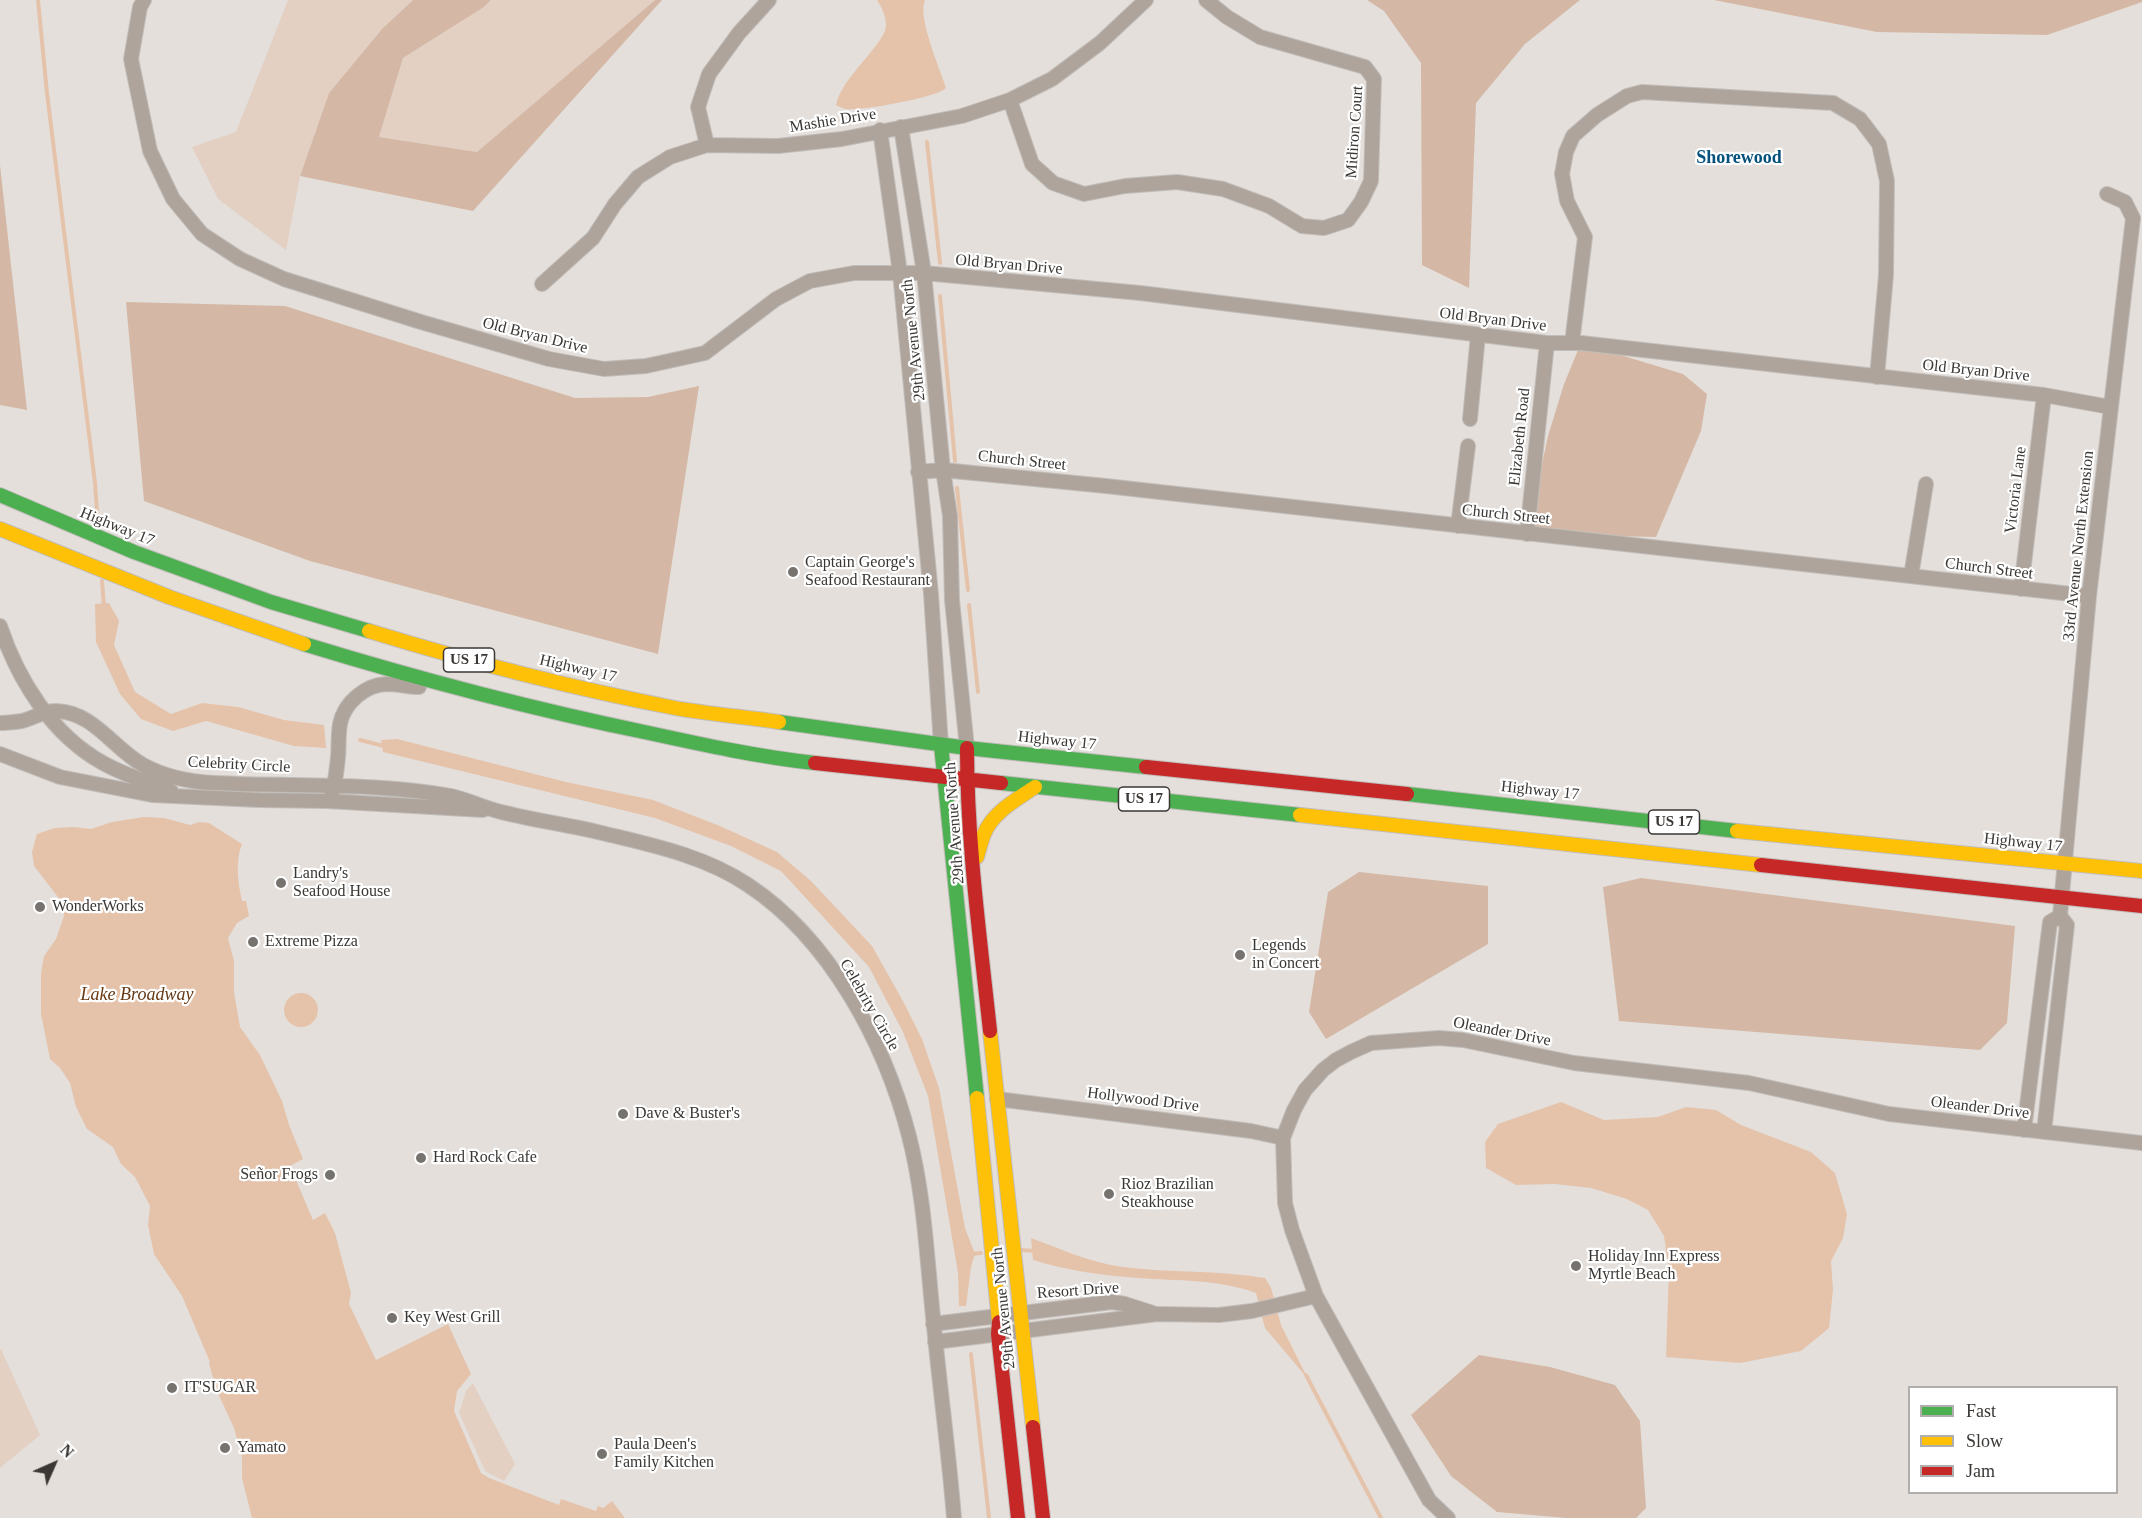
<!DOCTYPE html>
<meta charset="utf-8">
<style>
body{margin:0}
#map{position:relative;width:2142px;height:1518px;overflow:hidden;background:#e4dfdb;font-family:Georgia,serif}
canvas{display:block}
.legend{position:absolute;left:1908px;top:1386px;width:210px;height:108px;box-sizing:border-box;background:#fff;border:2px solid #b0afae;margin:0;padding:8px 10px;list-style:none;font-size:18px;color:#3a3734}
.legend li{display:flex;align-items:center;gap:12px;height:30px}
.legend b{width:30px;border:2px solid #b0afae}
.north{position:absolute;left:24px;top:1434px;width:60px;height:60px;-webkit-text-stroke:4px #fff;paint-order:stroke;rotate:45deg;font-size:16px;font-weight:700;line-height:24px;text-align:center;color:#3a3734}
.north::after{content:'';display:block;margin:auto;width:21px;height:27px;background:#3a3734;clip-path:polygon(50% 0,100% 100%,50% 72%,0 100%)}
</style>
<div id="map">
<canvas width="2142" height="1518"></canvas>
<ul class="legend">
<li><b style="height:8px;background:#4caf50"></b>Fast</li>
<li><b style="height:8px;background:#ffc107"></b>Slow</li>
<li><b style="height:8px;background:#c62828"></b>Jam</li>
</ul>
<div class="north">N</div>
</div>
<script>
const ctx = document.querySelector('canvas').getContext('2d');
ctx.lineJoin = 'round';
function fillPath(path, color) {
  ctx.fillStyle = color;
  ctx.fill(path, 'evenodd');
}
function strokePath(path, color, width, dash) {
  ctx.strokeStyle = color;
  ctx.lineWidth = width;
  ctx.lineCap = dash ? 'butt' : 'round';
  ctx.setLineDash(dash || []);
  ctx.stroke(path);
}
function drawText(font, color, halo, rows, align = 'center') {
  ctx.font = font + ' Georgia,serif';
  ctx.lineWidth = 4.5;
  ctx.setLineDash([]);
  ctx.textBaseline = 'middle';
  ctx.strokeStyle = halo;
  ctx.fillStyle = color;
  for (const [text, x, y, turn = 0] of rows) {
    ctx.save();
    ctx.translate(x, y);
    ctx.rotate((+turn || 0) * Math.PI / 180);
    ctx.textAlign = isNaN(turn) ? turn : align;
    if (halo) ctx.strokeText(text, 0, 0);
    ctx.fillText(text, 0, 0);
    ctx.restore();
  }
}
const green = new Path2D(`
 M288 0H413L382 29 329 93 300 176 286 250 218 199 192 147 236 132Z
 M491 0H655L477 152 379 137 403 58 484 7Z
 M1 1349 40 1435 0 1468V1350Z
 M473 1383 515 1464 504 1481 485 1471 459 1413 466 1391Z`);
const forest = new Path2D(`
 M413 0H491L484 7 403 58 379 137 477 152 655 0H662L473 211 300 176 329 93 382 29Z
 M1367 0H1580L1525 44 1476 103 1469 288 1422 265 1421 63 1384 11Z
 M1714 0H2142V2L2047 35 1877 32Z
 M0 165 27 410 0 405Z
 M126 302 285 306 575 398 648 397 699 386 658 654 310 561 144 501Z
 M1581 343 1683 374 1707 394 1701 431 1656 537 1527 534 1548 436 1564 384Z
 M1359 872 1488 886V944L1326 1039 1309 1012 1328 892Z
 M1641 878 2015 926 2007 1023 1980 1050 1619 1021 1603 887Z
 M1479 1355 1550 1367 1615 1385 1640 1421 1646 1508 1636 1518H1566L1497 1512 1451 1476 1411 1415Z`);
const water = new Path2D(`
 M877 0H925C917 17 940 69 946 88 936 98 860 111 845 109 842 108 838 106 836 105 841 78 885 44 886 26 886 16 882 8 877 0Z
 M109 603 119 621 114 645 135 692 171 714 202 703 238 707 284 720 324 725 326 748 294 746 206 721 173 731 141 719 120 694 96 642 95 604Z
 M397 739 566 782 653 800 720 826 777 852 811 881 872 946 903 1001 922 1039 939 1088 965 1228 975 1254 971 1267 966 1306H959L958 1273 928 1096 903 1032 869 967 781 871 731 846 655 818 383 752 381 740Z
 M144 817 164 818 190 825 199 822 209 823 242 844C235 861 238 883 242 901H246L249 916 237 923 228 938 234 961V992L240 1027 260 1055 282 1101 289 1125 303 1159 290 1166 313 1220 325 1213 335 1233 351 1293 349 1304 376 1360 448 1324 471 1374 457 1391 454 1411 481 1473 489 1478 559 1505 561 1499 596 1511 598 1506 603 1508 612 1501 625 1518H252L242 1478V1457L234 1428 216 1389 209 1363 210 1362 182 1296 154 1254 148 1225 150 1206 135 1177 121 1164 113 1147 87 1129 76 1107 70 1083 60 1068 50 1059 41 1014V973L44 956 56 939 64 916 61 901 34 866 32 852 37 834 55 828 73 827 91 829 112 822Z
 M284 1010a17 17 0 1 1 34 0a17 17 0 1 1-34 0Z
 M1561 1102 1604 1120 1658 1117 1686 1107 1716 1110 1741 1125 1811 1152 1835 1173 1847 1214 1843 1238 1831 1261 1833 1290 1829 1328 1801 1351 1740 1363 1666 1357 1669 1270 1664 1236 1648 1210 1627 1199 1591 1188 1555 1184 1516 1185 1486 1168 1485 1142 1498 1124Z
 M1031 1238C1061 1249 1091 1263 1123 1267 1170 1273 1218 1270 1265 1278L1271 1288 1281 1325 1308 1379 1265 1328 1256 1293C1219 1279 1177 1281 1138 1278 1105 1276 1064 1270 1033 1260Z`);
const stream = new Path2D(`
 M38 0 47 93 95 483 98 525
 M927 142 940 263
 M940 296 955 461
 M957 488 968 590
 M102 581 104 606
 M969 605 978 692
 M360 740 384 746
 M1020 1250 1036 1251
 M970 1254 981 1253
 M971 1354 989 1518
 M1306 1375 1381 1518`);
const street = new Path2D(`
 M144 0 140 7 131 59 150 151 173 199 202 234 240 259 284 279 421 322 549 359 604 369 646 366 705 353 776 299 810 281 854 273H924L1140 293 1547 343H1581L2044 395 2110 407
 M1010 100 1032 164 1053 183 1084 194 1125 186 1177 182 1223 189 1269 206 1302 226 1324 228 1348 220 1361 202 1371 181 1374 79 1365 67 1260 37 1227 17 1206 0
 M901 127 924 273 943 470 950 516 952 600 967 748
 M880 130 900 273 931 594 941 745
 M707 145 698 107 709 74 739 33 769 0
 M542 284 593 238 615 204 638 177 670 157 707 145 778 146 842 139 962 116 1010 100 1052 79 1100 43 1146 0
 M1572 343 1585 237 1567 201 1562 174 1566 152 1573 136 1597 115 1627 96 1642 92 1833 103 1860 119 1879 144 1887 181 1886 275 1877 377
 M1470 419 1478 335
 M918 472 943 470 1106 486 2089 596
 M1458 526 1468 446
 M1527 534 1547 343
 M1911 576 1926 484
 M2021 589 2044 395
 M0 626C18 680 52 735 103 763 124 775 148 782 171 791
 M0 723C7 723 15 722 22 721 34 718 45 710 57 711 93 712 114 749 143 765 165 777 191 782 215 783 293 787 374 782 451 796 466 799 479 806 494 810 529 820 566 824 602 833 652 845 705 856 748 885 830 939 885 1043 909 1136 925 1198 927 1263 934 1326 940 1390 949 1454 954 1518
 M0 754 60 777 152 795 259 800 327 801 483 810
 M332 794C335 782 337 769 338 757 339 746 338 735 340 724 344 703 365 685 386 684 397 684 409 687 419 687
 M997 1099 1251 1131 1283 1138
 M2024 1130 2050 922 2060 916
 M2044 1132 2067 925 2060 916 2089 596 2133 218 2125 202 2107 194
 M933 1324 1112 1302 1125 1304 1153 1313
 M935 1342 1157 1314 1219 1315 1252 1311 1316 1296
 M1448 1518 1429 1500 1316 1296 1292 1230 1285 1203 1283 1138 1294 1110 1305 1090 1323 1070 1336 1060 1351 1052 1371 1043 1439 1038 1463 1040 1574 1063 1749 1083 1889 1114 2142 1143`);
const fast = new Path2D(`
 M0 495 134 552 271 602 369 631
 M304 644C418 679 532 709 649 733 704 745 759 757 815 763
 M779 722 967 748 1146 767
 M941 745 977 1098
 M1001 783 1300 815
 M1407 794 1737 831`);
const slow = new Path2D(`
 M0 529 169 597 304 644
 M369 631C470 662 572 688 675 708 709 714 745 717 779 722
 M1300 815 1761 865
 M1737 831 2142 871
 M977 857C979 850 981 842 984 834 993 812 1016 800 1035 787
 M990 1031 1033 1427
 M977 1098 999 1322`);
const jam = new Path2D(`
 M967 748C967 843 980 937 990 1031
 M815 763 1001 783
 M1146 767 1407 794
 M1761 865 2142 906
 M999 1322 998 1334 1018 1518
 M1033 1427 1043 1518`);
const markers = [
 [793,572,6,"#76726e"],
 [281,883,6,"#76726e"],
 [40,907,6,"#76726e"],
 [253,942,6,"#76726e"],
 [1240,955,6,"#76726e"],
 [623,1114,6,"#76726e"],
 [421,1158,6,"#76726e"],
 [330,1175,6,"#76726e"],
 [1109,1194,6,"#76726e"],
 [1576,1266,6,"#76726e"],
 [392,1318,6,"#76726e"],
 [172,1388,6,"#76726e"],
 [225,1448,6,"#76726e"],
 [602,1454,6,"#76726e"]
];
const shields = [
 [469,660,51],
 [1144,799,51],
 [1674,822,51]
];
const shieldNames = [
 ["US 17",469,660],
 ["US 17",1144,799],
 ["US 17",1674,822]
];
const streetNames = [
 ["Mashie Drive",833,121,-9],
 ["Midiron Court",1355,132,-86],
 ["Old Bryan Drive",1009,265,5],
 ["Old Bryan Drive",1493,320,7],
 ["Old Bryan Drive",535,336,14],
 ["29th Avenue North",914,340,-96],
 ["Old Bryan Drive",1976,371,6],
 ["Elizabeth Road",1520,437,-84],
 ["Church Street",1022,461,6],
 ["Victoria Lane",2016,490,-83],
 ["Church Street",1506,515,6],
 ["Highway 17",117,527,22],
 ["33rd Avenue North Extension",2079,546,-84],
 ["Church Street",1989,569,7],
 ["Highway 17",578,669,13],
 ["Highway 17",1057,741,6],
 ["Celebrity Circle",239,765,3],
 ["Highway 17",1540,791,6],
 ["29th Avenue North",955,823,-94],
 ["Highway 17",2023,843,6],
 ["Celebrity Circle",869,1005,60],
 ["Oleander Drive",1502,1032,11],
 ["Hollywood Drive",1143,1100,7],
 ["Oleander Drive",1980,1108,7],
 ["Resort Drive",1078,1291,-4],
 ["29th Avenue North",1004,1308,-96]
];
const poiNames = [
 ["Captain George's",805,563],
 ["Seafood Restaurant",805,581],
 ["Landry's",293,874],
 ["Seafood House",293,892],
 ["WonderWorks",52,907],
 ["Extreme Pizza",265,942],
 ["Legends",1252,946],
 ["in Concert",1252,964],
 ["Dave & Buster's",635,1114],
 ["Hard Rock Cafe",433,1158],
 ["Señor Frogs",318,1175,"right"],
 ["Rioz Brazilian",1121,1185],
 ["Steakhouse",1121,1203],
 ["Holiday Inn Express",1588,1257],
 ["Myrtle Beach",1588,1275],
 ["Key West Grill",404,1318],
 ["IT'SUGAR",184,1388],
 ["Paula Deen's",614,1445],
 ["Family Kitchen",614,1463],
 ["Yamato",237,1448]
];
const neighbourhoodNames = [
 ["Shorewood",1739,158]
];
const waterNames = [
 ["Lake Broadway",137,995]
];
fillPath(green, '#e3d0c3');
fillPath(forest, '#d4b8a5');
fillPath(water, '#e5c3ab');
strokePath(stream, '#e5c3ab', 4);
strokePath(street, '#c1bdba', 16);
strokePath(fast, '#c1bdba', 16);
strokePath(slow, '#c1bdba', 16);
strokePath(jam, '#c1bdba', 16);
strokePath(street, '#afa49b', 14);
strokePath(fast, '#4caf50', 14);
strokePath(slow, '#ffc107', 14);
strokePath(jam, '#c62828', 14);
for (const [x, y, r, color] of markers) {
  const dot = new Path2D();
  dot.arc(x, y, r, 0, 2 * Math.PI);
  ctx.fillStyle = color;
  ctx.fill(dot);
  strokePath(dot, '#fff', 2);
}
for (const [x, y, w] of shields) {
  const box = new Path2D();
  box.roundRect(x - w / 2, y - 12, w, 24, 4.5);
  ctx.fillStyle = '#fff';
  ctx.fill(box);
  strokePath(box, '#3a3734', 1.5);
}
drawText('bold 15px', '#3a3734', null, shieldNames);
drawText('16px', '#3a3734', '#fff', streetNames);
drawText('16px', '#3a3734', '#fff', poiNames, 'left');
drawText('bold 18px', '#05517e', '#fff', neighbourhoodNames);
drawText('italic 18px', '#663915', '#fff', waterNames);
</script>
